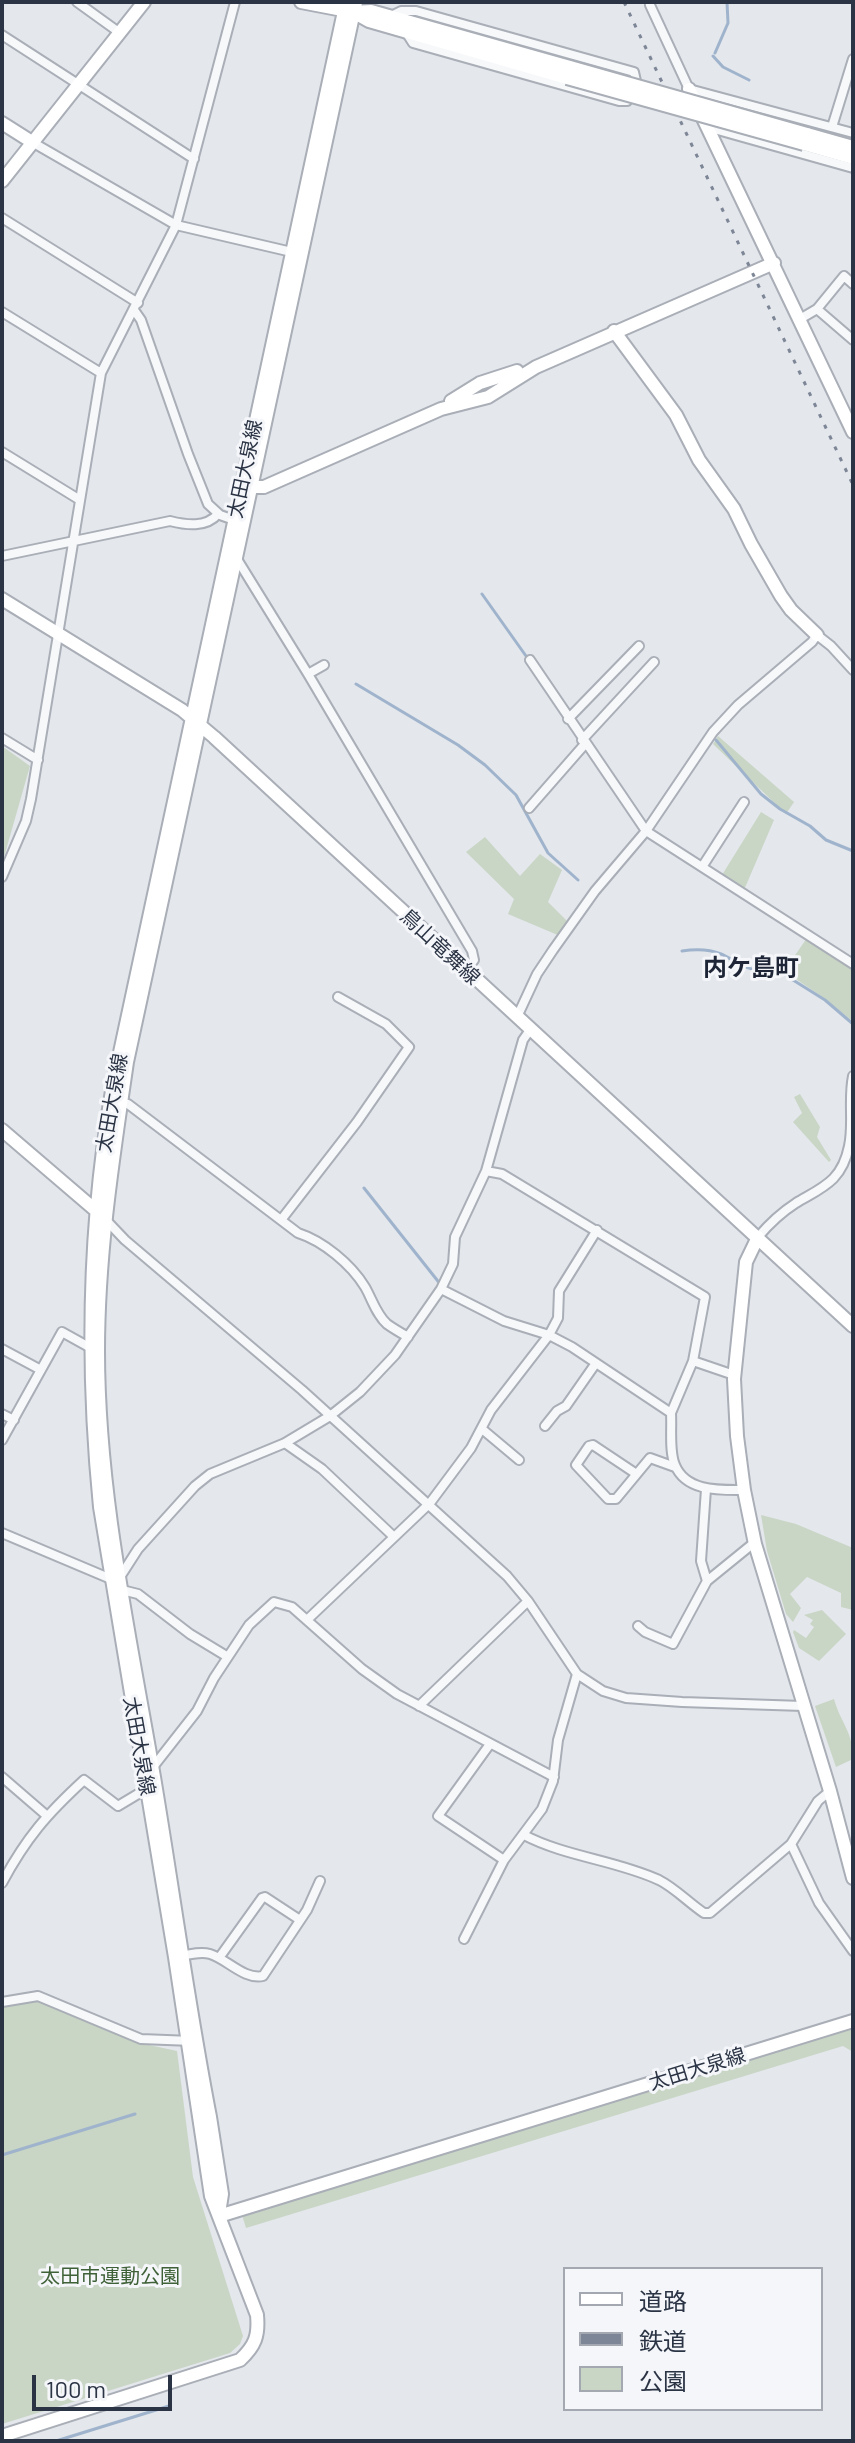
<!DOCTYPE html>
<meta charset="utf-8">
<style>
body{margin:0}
#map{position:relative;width:855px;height:2443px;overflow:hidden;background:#e4e7ec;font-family:Barlow,"Noto Sans JP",sans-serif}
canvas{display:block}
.frame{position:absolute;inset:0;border:4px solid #2b3445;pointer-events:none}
.legend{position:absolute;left:563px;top:2267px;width:260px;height:144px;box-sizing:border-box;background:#f4f6f9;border:2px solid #a4a8b1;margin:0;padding:10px 14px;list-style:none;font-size:24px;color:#2b3445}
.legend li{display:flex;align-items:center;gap:16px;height:40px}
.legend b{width:40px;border:2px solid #a4a8b1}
.scale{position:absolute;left:32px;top:2375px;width:140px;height:36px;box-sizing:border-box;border:4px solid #2b3445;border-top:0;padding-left:10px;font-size:24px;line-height:28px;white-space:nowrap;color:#2b3445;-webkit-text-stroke:6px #f4f6f9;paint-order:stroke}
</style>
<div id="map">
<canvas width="855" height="2443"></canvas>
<div class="frame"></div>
<ul class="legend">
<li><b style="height:10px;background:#fff"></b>道路</li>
<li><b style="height:10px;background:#7d8696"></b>鉄道</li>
<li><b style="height:22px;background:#c9d6c5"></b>公園</li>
</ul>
<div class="scale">100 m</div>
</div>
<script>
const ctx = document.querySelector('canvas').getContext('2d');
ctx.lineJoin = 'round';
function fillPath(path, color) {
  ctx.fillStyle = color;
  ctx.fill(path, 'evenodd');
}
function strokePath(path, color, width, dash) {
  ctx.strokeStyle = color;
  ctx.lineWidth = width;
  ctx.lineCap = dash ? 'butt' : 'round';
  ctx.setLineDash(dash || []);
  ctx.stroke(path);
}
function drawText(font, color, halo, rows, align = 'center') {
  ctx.font = font + ' Barlow,"Noto Sans JP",sans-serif';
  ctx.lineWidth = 6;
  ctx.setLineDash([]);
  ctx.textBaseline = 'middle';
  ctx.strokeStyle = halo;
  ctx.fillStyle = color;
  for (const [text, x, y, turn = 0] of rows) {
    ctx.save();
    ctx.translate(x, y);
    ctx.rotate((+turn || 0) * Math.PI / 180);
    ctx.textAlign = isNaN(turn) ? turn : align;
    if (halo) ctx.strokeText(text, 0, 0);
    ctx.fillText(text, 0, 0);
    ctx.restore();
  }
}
const green = new Path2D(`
 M718 736 794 802 786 814 713 744Z
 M2 746 30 766 2 864Z
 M761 812 774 820 744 890 722 875Z
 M485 837 520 876 540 854 562 870 548 902 570 924 560 936 508 914 514 899 466 852Z
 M807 938 853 969 851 1020 824 998 784 971Z
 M800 1094 820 1127 817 1137 831 1160 829 1162 793 1122 802 1113 794 1097Z
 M761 1515 796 1524 853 1548V1610L841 1607V1593L807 1577 790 1594 801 1608 793 1622 786 1614 767 1551Z
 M822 1610 846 1634 819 1661 799 1648 793 1632 794 1630 806 1638 814 1627 810 1624 813 1620 804 1615Z
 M834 1699C841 1724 853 1731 853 1759L836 1767 815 1706Z
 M39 1999 149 2045 177 2051 193 2177 243 2336 240 2344 230 2353 2 2424V2007Z
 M853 2029V2052L843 2046 246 2228 242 2215Z`);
const stream = new Path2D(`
 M715 53 728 23 727 2
 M713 56 723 67 749 80
 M482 594 526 656
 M356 684 458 745 485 765 516 795 548 853 578 880
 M716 740 761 794 780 809 810 826 826 840 853 851
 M682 951C695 949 709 949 721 954 737 961 752 977 769 965L825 1000 853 1024
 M364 1188 441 1285
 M2 2155 135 2114
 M56 2441 169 2406`);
const street = new Path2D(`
 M77 2 120 33
 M650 5 689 89 853 133
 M391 16 401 11H416L634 72 636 81 627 101H619L413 43 406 32
 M2 35 194 159
 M707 127 853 168
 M832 127 853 59
 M32 142 176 225 296 253
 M2 218 138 303
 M817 309 853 340
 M134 310 141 320 188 454 208 504 220 515 237 521
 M2 312 101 373
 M800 319 817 309 844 276 853 284
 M2 452 80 500
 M2 556 170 521C186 525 206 528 218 514
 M237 559 308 674 472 951 474 960 465 971
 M530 660 646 831 853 964
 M308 674 324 665
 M568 719 639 646
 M2 738 38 760
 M582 740 654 662
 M529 808 585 744
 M702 867 744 802
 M2 877 26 821 31 799 101 373 176 225 235 2
 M517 1017 537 974 553 950 595 891 646 831 713 732 738 705 812 642 817 635 831 646 853 670
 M119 1101 128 1104 298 1233C323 1241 351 1264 365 1287 372 1299 376 1314 387 1324 394 1329 401 1333 408 1337
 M486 1171 502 1174 705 1297 693 1361 734 1375
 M105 1219 125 1240 302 1390 507 1576 528 1601 577 1674 603 1691 626 1698 682 1702 803 1706
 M281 1220 357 1122 409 1047 386 1024 338 997
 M758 1237C769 1224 782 1212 796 1203 823 1187 842 1181 849 1146 854 1123 848 1100 853 1076
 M441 1289 504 1321 549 1335 572 1347 671 1413C672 1428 669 1452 675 1465 686 1492 720 1490 744 1490
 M2 1349 41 1370
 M671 1413 693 1361
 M2 1414 14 1420
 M545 1426 557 1411 566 1406 596 1363
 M482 1429 519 1460
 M2 1440 62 1332 89 1347
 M285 1443 322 1469 393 1536
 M635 1473 593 1445 589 1446 576 1465 608 1499H616L650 1458 675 1467
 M706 1489 701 1561 707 1581 755 1542
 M2 1533 111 1579
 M120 1577 138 1549 195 1486 210 1474 285 1443 330 1416 360 1392 395 1355 441 1289 453 1264 455 1237 486 1171 523 1040 530 1030
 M122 1590 138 1594 190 1634 228 1657
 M308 1619 430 1503 471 1448 491 1410 549 1335 558 1318 559 1291 597 1230
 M638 1626 645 1632 673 1644 707 1581
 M419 1706 528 1601
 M490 1744 438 1816 504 1860
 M153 1767 197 1711 214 1678 249 1625 274 1602 292 1607 362 1669 397 1694 554 1777
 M2 1777 46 1815
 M524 1835C566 1857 616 1860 659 1880 675 1888 689 1903 704 1913H710L791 1844 818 1801 830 1791
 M791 1844 819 1903 853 1951
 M2 1883C26 1838 47 1814 84 1780L118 1806 148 1788
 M464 1939 504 1860 542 1809 553 1781 558 1740 577 1674
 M178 1957C187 1955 200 1951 210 1954 227 1959 244 1980 263 1976L307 1910 320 1881
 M219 1958 262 1898 265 1897 300 1920
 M2 2002 38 1996 141 2039 192 2041`);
const secondary = new Path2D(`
 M301 2 353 12 371 11 570 67
 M353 12 369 21 567 78
 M689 89 853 432
 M2 123 32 142
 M807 134 853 147
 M804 144 853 158
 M2 181 144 2
 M614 331 676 415 699 460 734 509 751 544 781 596 791 610 817 635
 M451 401 480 383 517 371
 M245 487H264L441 409 488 397 536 367 774 263
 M2 599 182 710 214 737 853 1326
 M2 1130 100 1214
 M758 1237 746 1262 734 1379 737 1436 744 1490 755 1544 830 1791 853 1878
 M219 2213 222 2194 210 2117C188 2004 173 1890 154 1777 130 1636 98 1494 98 1351 98 1253 113 1158 127 1062L356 2
 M219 2216 853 2021
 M2 2436 240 2360C255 2346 259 2336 257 2315L211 2196 175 1957 100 1507C86 1366 88 1225 113 1085L346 2`);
const rail = new Path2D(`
 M624 2 853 485`);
const secondaryBridge = new Path2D(`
 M570 67 807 134
 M567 78 804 144`);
const streetNames = [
 ["太田大泉線",245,469,-78],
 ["鳥山竜舞線",440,947,43],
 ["太田大泉線",112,1103,-80],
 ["太田大泉線",139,1746,80],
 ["太田大泉線",697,2069,-17]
];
const parkNames = [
 ["太田市運動公園",110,2276]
];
const quarterNames = [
 ["内ケ島町",751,968]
];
fillPath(green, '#c9d6c5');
strokePath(stream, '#9fb4cc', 3);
strokePath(street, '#a9aeb7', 12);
strokePath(secondary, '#a9aeb7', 16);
strokePath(street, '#f7f8fa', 8);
strokePath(secondary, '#fff', 12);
strokePath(rail, '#7d8696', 3, [4, 8]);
strokePath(secondaryBridge, '#a9aeb7', 16, []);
strokePath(secondaryBridge, '#fff', 12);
drawText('20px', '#2b3445', '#f4f6f9', streetNames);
drawText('20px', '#3f6138', '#f4f6f9', parkNames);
drawText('bold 24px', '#1d2536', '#f4f6f9', quarterNames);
</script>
